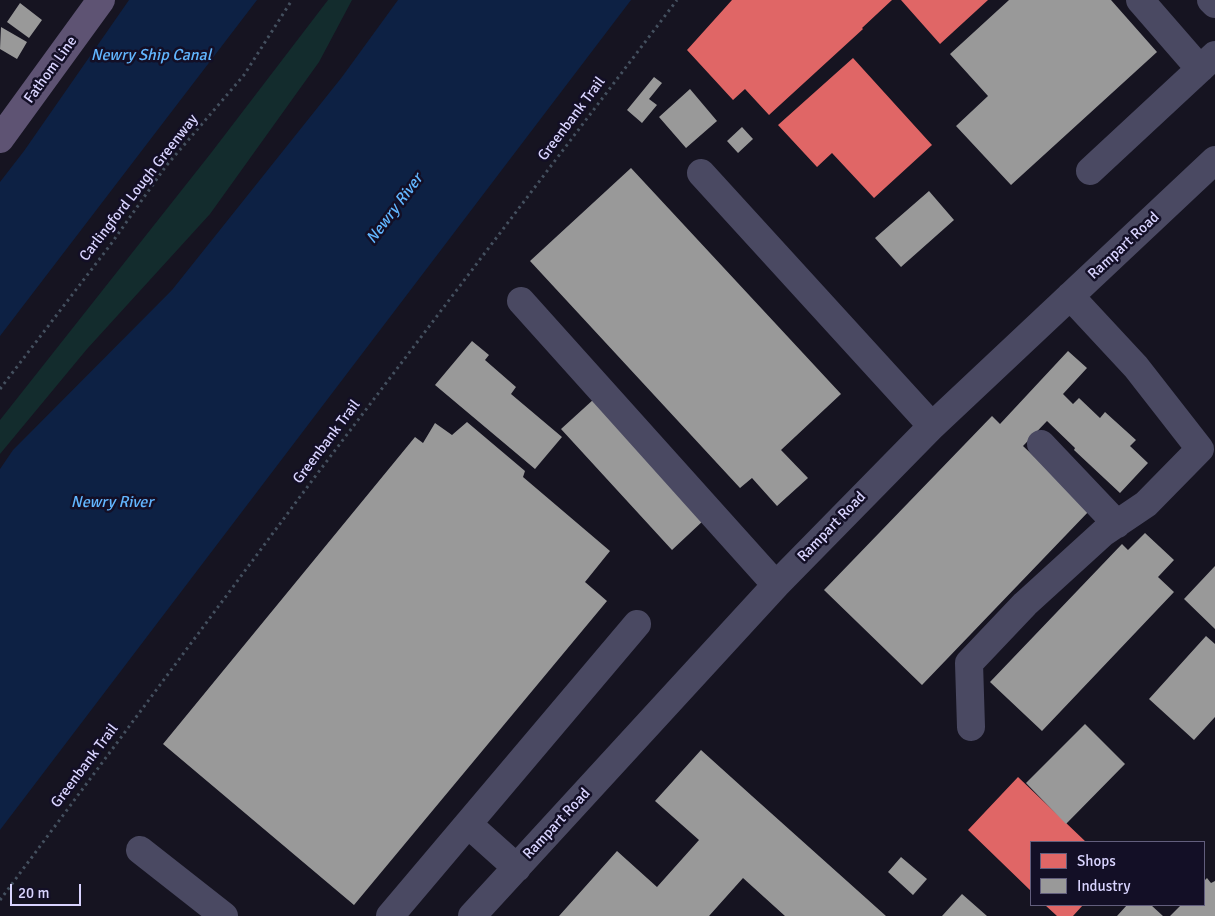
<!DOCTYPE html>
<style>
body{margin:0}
#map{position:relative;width:1215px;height:916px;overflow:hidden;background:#161421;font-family:Signika,sans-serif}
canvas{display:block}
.legend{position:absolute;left:1030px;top:841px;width:175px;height:65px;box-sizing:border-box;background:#130f26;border:1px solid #625e7d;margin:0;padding:6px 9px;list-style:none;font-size:15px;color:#d9d4ff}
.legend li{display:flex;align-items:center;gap:10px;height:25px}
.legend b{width:25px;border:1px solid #625e7d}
.scale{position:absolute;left:10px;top:884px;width:71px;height:22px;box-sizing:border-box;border:2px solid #d9d4ff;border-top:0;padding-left:6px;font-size:15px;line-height:18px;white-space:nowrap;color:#d9d4ff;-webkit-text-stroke:4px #130f26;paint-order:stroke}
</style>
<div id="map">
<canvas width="1215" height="916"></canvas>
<ul class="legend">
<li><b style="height:14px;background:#e06666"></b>Shops</li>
<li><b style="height:14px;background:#999"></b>Industry</li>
</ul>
<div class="scale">20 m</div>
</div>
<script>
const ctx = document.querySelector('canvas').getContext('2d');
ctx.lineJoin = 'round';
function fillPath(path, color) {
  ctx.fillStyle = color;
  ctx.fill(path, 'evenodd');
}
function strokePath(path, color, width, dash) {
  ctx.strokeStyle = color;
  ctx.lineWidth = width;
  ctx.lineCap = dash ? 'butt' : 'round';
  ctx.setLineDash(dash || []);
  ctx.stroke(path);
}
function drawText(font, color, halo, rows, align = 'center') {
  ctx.font = font + ' Signika,sans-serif';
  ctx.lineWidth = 5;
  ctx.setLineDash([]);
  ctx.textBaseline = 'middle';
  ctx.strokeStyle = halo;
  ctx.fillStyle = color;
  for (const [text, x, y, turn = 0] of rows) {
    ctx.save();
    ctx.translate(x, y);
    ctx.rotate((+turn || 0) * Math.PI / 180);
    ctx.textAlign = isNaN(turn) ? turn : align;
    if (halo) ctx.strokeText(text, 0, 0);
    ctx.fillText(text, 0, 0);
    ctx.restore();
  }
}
const green = new Path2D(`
 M328 0H352L319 62 210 214 87 349 0 454V420L211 153Z`);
const water = new Path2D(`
 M129 0H257L0 336V182L24 151Z
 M398 0H631L0 830V469L13 450 172 290 342 77Z`);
const shops = new Path2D(`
 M732 0H892L862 28 863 29 769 115 745 89 733 100 687 50Z
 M901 0H988L940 44Z
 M853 58 932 145 874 198 832 153 817 167 778 125Z
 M1018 777 1086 842H1031V891L968 830Z
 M1045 905H1083L1073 916H1057Z`);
const industry = new Path2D(`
 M1009 0H1111L1157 52 1011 185 956 126 988 96 950 54Z
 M20 3 42 20 29 38 7 22Z
 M1 27 27 42 17 59 0 49Z
 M654 77 662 83 649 99 657 105 642 123 627 110Z
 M690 89 717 121 686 148 659 117Z
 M742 127 753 139 738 153 727 141Z
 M631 168 841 394 781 450 808 478 777 506 752 478 740 488 530 261Z
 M929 191 954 220 901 267 875 238Z
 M472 341 489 355 485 360 516 387 511 394 562 437 535 469 435 385Z
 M1068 351 1087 368 1063 394 1073 404 1079 398 1100 418 1105 412 1136 440 1130 446 1148 463 1120 493 1074 450 1075 448 1047 421 1023 446 1090 510 922 685 824 590 992 416 1000 424Z
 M594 399 704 520 672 550 561 429Z
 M467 422 525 471 523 477 610 551 585 582 607 601 354 905 163 744 415 437 423 443 435 423 452 435Z
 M1145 533 1174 560 1158 577 1174 592 1042 731 990 682 1122 544 1128 550Z
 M1215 566V629L1184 599Z
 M1206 636 1215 644V717L1194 740 1149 699Z
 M1085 724 1125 764 1066 824 1026 783Z
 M701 750 752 796 886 916H785L743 878 709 916H559L617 851 657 887 699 840 655 801Z
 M901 857 927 879 913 895 888 872Z
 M1207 878 1211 883 1215 881V916H1170L1181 905H1204V881Z
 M962 894 987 916H942Z
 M1127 905H1151L1163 916H1117Z`);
const path = new Path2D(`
 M0 389 111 244 166 166 244 75 292 0
 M0 900 314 478 677 0`);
const minor = new Path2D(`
 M1140 0 1200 69
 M1211 0 1215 4
 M1090 171 1215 55
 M701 173 932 426
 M521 301 776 585
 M1041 444 1117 524
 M971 727 969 663 1025 604 1103 533 1146 504 1200 449 1136 367 1070 296
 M469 825 517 868
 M140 850 224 916
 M390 916 637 624
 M472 916 776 585 932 426 1215 160`);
const major = new Path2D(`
 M0 139 101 0`);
const streetNames = [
 ["Fathom Line",51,70,-54],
 ["Greenbank Trail",572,119,-53],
 ["Carlingford Lough Greenway",139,188,-52],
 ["Rampart Road",1124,246,-43],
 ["Greenbank Trail",327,442,-53],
 ["Rampart Road",832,527,-46],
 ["Greenbank Trail",85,766,-53],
 ["Rampart Road",557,824,-47]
];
const waterNames = [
 ["Newry Ship Canal",151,56],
 ["Newry River",395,209,-53],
 ["Newry River",112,503]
];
fillPath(green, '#132c2d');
fillPath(water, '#0d2144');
fillPath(shops, '#e06666');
fillPath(industry, '#999');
strokePath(path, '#44505f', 3, [2.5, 4]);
strokePath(minor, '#4a4962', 28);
strokePath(major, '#5e5373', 28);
drawText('15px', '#d9d4ff', '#130f26', streetNames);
drawText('italic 16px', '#62b6ff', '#130f26', waterNames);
</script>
